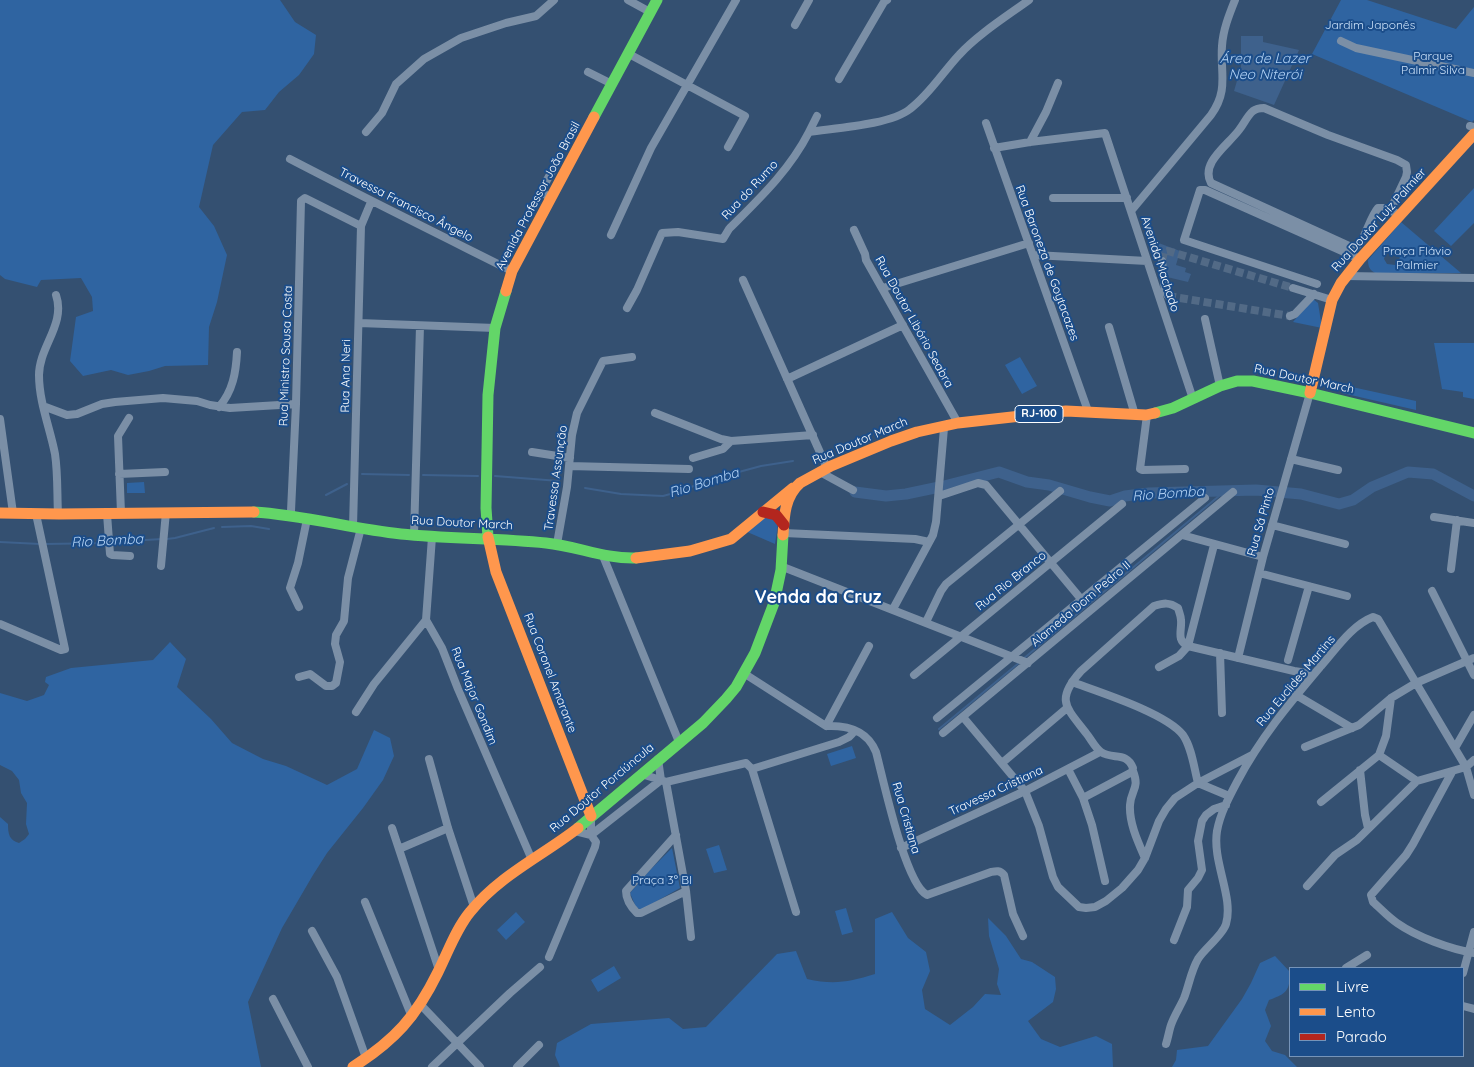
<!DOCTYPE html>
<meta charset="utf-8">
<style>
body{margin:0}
#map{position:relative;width:1474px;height:1067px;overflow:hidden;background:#345071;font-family:Quicksand,sans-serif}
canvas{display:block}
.legend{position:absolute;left:1289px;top:967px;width:175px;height:90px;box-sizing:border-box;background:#1b4d8a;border:1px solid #7694b9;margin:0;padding:6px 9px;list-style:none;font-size:15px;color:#fff}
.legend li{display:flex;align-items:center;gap:10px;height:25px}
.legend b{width:25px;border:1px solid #7694b9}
</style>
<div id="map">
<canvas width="1474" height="1067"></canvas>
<ul class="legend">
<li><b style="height:6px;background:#63d668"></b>Livre</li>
<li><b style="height:6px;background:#ff974d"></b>Lento</li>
<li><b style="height:6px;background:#b3261e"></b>Parado</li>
</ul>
</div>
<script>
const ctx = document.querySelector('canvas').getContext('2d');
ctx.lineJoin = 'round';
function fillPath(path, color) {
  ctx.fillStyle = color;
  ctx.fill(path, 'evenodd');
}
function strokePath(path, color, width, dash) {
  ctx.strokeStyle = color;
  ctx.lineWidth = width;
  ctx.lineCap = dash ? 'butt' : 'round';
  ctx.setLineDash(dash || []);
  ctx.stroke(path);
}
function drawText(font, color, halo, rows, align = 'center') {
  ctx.font = font + ' Quicksand,sans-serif';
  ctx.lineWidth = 4;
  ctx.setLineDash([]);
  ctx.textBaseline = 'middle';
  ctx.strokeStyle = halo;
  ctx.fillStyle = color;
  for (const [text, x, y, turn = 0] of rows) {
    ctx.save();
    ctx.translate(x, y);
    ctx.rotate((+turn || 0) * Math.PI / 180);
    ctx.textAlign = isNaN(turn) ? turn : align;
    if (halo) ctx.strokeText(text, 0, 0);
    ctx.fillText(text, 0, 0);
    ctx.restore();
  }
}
const green = new Path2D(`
 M0 0H280L295 22 316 35 314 54 299 75 279 92 265 110 242 112 213 145 199 207 214 226 227 255 217 302 209 327 208 365 165 366 149 371 128 375 111 370 83 376 70 361 76 317 93 311 92 297 81 278 41 280 37 287 5 279 0 275Z
 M1341 0H1367L1456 29 1474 7V120L1472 122 1312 54Z
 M1474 188V223L1451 246 1434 231Z
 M1401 222 1461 273H1375C1370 270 1368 267 1368 260ZM1391 249 1397 251 1400 255 1399 262 1395 265 1387 264 1384 259 1386 252Z
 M1313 299 1318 303 1322 328 1293 322Z
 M1434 343H1474V399L1463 397V392L1442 389Z
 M1020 357 1037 386 1022 394 1005 365Z
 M1343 385 1416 401V410L1342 393Z
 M144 482 145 493H127V483Z
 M768 515 778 524 775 544 745 531Z
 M170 642 186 659 177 687 211 719 232 743 263 759 286 766 327 785 357 769 374 730 390 738 394 756 383 780 363 808 327 853 313 875 282 928 248 1002 261 1067H0V817L8 824C8 834 9 840 19 843L25 839 29 834 26 824 27 803 21 793 19 780 12 771 0 765V693L27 701 44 695 49 685 45 682 46 677 71 668 153 660Z
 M852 746 856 758 831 766 827 754Z
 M719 845 727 870 714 873 706 849Z
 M672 848 680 888 641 910 636 907 630 893 651 869Z
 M846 908 853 932 842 935 835 911Z
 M516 912 525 922 506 940 497 930Z
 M892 912 908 938 926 952 930 971 922 990 925 1009 950 1025 973 1007 985 994 1001 995 997 984 999 969 989 936 988 918 1006 936 1021 959 1032 962 1055 977 1056 989 1053 1002 1028 1021 1041 1039 1060 1047 1096 1036 1112 1044 1113 1067H560L555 1055 557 1043 591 1024 669 1018 683 1029 706 1027 777 954 796 951 807 979C834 985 849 982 875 974V919Z
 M1275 956 1290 972C1290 991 1286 994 1269 1000L1265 1010 1271 1026 1265 1041 1272 1051 1285 1055 1297 1067H1172L1176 1060 1177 1050 1208 1046 1242 999 1251 983 1260 963Z
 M614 966 621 978 598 992 591 980Z`);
const water = new Path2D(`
 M1241 36H1263V42L1299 50 1274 105 1234 91 1241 67Z
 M1156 242 1180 251 1176 265 1186 268 1185 272 1191 274 1188 282 1167 277Z`);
const stream = new Path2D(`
 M362 474 409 475
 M423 475 478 476
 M495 476 559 481
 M585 488 621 494 663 496 685 490 702 482 761 466 793 461
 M326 495 347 484
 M222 527 251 526 269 529
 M167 539 175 538 214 528
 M0 542 40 544
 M112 542 162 539
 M45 544 107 543
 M1023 659 1225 491
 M939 729 1020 662`);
const river = new Path2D(`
 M855 492 886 496 906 494 944 486 999 472 1027 482 1049 485 1090 497 1110 501 1125 496 1149 493 1256 490 1301 494 1339 504 1353 500 1372 487 1408 472 1433 474 1474 496`);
const streetTunnel = new Path2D(`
 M1162 261 1164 252 1168 251 1293 288
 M1168 296 1290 316`);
const street = new Path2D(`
 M628 0 650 12
 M795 25 809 0
 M1341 41 1356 48 1474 73
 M629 54 745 116 728 147
 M588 72 612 84
 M839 79 884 2 887 0
 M986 123 1088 411
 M1470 126 1474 127
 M366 132 382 113 396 84 424 59 461 38 506 23 536 16 554 0
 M809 132 817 116
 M1030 142 1046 112 1058 83
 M994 148 1030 142 1105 133 1193 399
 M290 159C363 197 438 234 512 271
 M1053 198H1127
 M550 199 542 191V189L552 171
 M1131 211 1211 115C1229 90 1220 73 1222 46 1223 30 1229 15 1235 0
 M1390 211 1406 177 1407 172 1406 165 1397 160 1328 135 1264 108C1260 108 1257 108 1253 111 1247 116 1244 124 1239 130 1228 145 1200 163 1211 183L1349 246C1353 246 1355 247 1358 245 1364 241 1370 217 1378 208H1383L1401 215
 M854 230 865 254 866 260 958 423
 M611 235 651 148 736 0
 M1034 255 1147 261
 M1162 261 1165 291 1168 296
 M1346 276 1474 278
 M743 280 827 468
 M1317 284 1184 240 1200 190H1205L1360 259
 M883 288 1029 243
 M1293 288 1332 300
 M56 295C66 324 39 347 39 375 39 402 50 428 55 454 58 474 57 494 58 514
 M627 308 637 290 662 233 678 232 723 239 729 229C759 199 789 171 809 132 835 128 890 125 910 109 929 95 943 72 959 55 977 35 1007 16 1029 0
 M1290 316 1295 314 1314 294
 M1205 319 1220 386
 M359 323 495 328
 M1109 327 1135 415
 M787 379 903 325
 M43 406 67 415 77 414 102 404 115 402 163 398 197 401 210 405 230 408 296 404
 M219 407C233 391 236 372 237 352
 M655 413 721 439 731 441
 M1147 415 1140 469 1142 470 1185 469
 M0 419 13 513
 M532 452 570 458
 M693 458 723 449 731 441 813 435
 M1291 459 1338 470
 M569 466 689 469
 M820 472 853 490
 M119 474 165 472
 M939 496 978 483 986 485 1081 599
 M121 513 118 436 129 418
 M107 514 110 554 112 555 130 556
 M292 516 291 511 296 404 301 201 305 198 361 226
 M1434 517 1474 523
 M1272 525 1345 544
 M353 527 361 226 371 202
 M784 533 915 539 929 542
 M414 535 420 326
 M1182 535 1263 557
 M432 537 426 620 442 648 458 689 532 860
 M557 544 567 487 572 435 577 413 603 361 632 357
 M603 556 679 742
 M161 566 166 512
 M783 567 1028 663
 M1451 569 1457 520
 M1259 573 1347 596
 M1432 591 1474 675
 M299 607 290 588 298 563 307 519
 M893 609 933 535 936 522 944 428
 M926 622 941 591 946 584 1060 491
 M0 624 61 650 65 649 36 514
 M1220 653 1222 713
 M1238 658 1263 557 1310 393
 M1288 660 1309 586
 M1159 667 1179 656 1188 646 1214 545
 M745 674 826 726C848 725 867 730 876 752 883 778 905 884 927 895L991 872C996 871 1000 870 1004 875L1013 914 1023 936
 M914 675 1122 504
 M299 677 310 674 326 686H332L336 683 340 662 335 644 336 635 344 621 348 578 361 528
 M1072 682C1099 692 1166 713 1183 735 1192 748 1194 768 1198 783L1229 796
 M1296 695 1352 728
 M356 712 374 684 426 620
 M963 717 1025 791 1039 826 1053 877 1058 887 1079 907 1086 908 1095 907 1106 901 1122 888 1138 870 1145 858 1159 821 1166 809 1175 798 1198 783 1252 755
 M937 718 1205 498
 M826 726 869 646
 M943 733 1233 492
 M1305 747 1359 725 1391 698 1416 683 1474 658
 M1455 748 1474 715
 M1379 755 1417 781
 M429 759 448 828 474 907
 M1002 763 1067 708
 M752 769 796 912
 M1068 769 1083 798 1092 825 1105 881
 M1360 770 1365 815 1368 828
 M1133 771C1140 789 1131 789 1130 805 1129 823 1138 842 1145 858
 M1452 772 1413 844 1406 855 1371 895 1373 902C1381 909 1388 917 1397 923 1417 937 1450 949 1474 953
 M641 774 661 780 658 759
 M666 782 686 891 691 937
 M1083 798 1132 772 1133 768C1126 751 1113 760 1101 752 1095 748 1091 739 1086 733 1066 707 1055 700 1081 671L1154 606C1164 603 1169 602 1178 608 1179 612 1181 616 1181 620 1182 631 1176 640 1188 646L1294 671 1314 674
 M1321 802 1379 755 1386 736 1391 698
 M392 828 439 970
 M575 831 591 835V816
 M676 835 626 891C626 900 631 907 637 913H641L686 891
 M901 848 1025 791 1100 752
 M399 849 448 828
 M1307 886 1335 855 1357 840 1417 781 1466 767 1474 760
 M365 902 412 1017
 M312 931 337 977 366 1058
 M1174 940 1187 907 1188 890 1198 878 1202 870 1198 841 1202 821 1206 815 1214 809 1226 805
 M549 957 595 847 596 842 591 835 661 780 666 782 746 763 752 769 839 742 849 737 852 734
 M1346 968 1367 955
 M1463 973 1474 932
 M273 999 308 1067
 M420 1004 480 1067
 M1463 1006 1474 1009
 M1166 1044C1168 1038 1169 1031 1171 1025 1174 1016 1180 1007 1184 998 1189 985 1191 971 1198 959 1205 948 1223 935 1226 924 1234 897 1212 862 1217 831 1220 814 1229 797 1237 782 1261 737 1289 704 1321 666 1336 649 1352 625 1373 617L1378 619 1466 767 1474 795
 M432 1067 510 993 540 967
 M517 1067 539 1045`);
const fast = new Path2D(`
 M594 117 657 0
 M1155 413 1173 408 1220 386 1237 381H1253L1310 393 1474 433
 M254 512C304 515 352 529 401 534 449 539 498 538 546 543 577 546 604 559 636 558
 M488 537 486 508 488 395 495 328 506 291
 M578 828 703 723 726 699 736 687 755 653 774 603 781 570 783 535`);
const slow = new Path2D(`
 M506 291 512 271 594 117
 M1310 393 1332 300 1341 283 1360 259 1474 134
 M0 513 59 514 254 512
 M783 535C784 516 785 496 800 483L831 466 891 441 917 432 958 423 1066 411 1146 415 1155 413
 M488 537 496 572 591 816
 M636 558 690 551 731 539 793 488
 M353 1067C395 1040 416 1017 438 972 448 952 456 929 470 912 500 875 542 856 578 828`);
const jam = new Path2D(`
 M763 512 776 515 784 525`);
const shields = [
 [1039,414,48]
];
const shieldNames = [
 ["RJ-100",1039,414]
];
const parkNames = [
 ["Jardim Japonês",1370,25],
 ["Parque",1433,56],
 ["Palmir Silva",1433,70],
 ["Praça Flávio",1417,251],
 ["Palmier",1417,265],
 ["Praça 3º BI",662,880]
];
const streetNames = [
 ["Rua do Rumo",750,190,-47],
 ["Avenida Professor João Brasil",538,196,-62],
 ["Travessa Francisco Ângelo",406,205,27],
 ["Rua Doutor Luiz Palmier",1379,220,-48],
 ["Rua Baroneza de Goytacazes",1047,263,70],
 ["Avenida Machado",1160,264,72],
 ["Rua Doutor Libório Seabra",914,322,61],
 ["Rua Ministro Sousa Costa",286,356,-88],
 ["Rua Ana Neri",346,376,-89],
 ["Rua Doutor March",1304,379,12],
 ["Rua Doutor March",860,441,-23],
 ["Travessa Assunção",556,478,-82],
 ["Rua Sá Pinto",1261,522,-74],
 ["Rua Doutor March",462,523,3],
 ["Rua Rio Branco",1011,581,-39],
 ["Alameda Dom Pedro II",1081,604,-40],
 ["Rua Coronel Amarante",550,673,69],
 ["Rua Euclides Martins",1296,681,-50],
 ["Rua Major Gondim",474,696,68],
 ["Rua Doutor Porciúncula",602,788,-40],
 ["Travessa Cristiana",996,791,-25],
 ["Rua Cristiana",906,818,74]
];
const waterNames = [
 ["Área de Lazer",1265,59],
 ["Neo Niterói",1265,75],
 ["Rio Bomba",704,483,-17],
 ["Rio Bomba",1168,494,-4],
 ["Rio Bomba",107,541,-3]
];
const districtNames = [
 ["Venda da Cruz",818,598]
];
fillPath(green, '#2f64a1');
fillPath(water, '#3e618c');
strokePath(stream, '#3e618c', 2);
strokePath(river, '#3e618c', 11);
strokePath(streetTunnel, '#526a86', 8, [8, 4]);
strokePath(street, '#7b8fa6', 8);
strokePath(fast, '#63d668', 11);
strokePath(slow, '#ff974d', 11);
strokePath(jam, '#b3261e', 11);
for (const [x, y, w] of shields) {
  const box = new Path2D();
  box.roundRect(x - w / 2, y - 8.5, w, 17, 4);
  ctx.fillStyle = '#1b4d8a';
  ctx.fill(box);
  strokePath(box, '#fff', 1);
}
drawText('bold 11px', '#fff', null, shieldNames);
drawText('12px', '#cbe1f9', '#1b4d8a', parkNames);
drawText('12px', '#fff', '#1b4d8a', streetNames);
drawText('italic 14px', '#b1d1f4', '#1b4d8a', waterNames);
drawText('bold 18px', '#fff', '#1b4d8a', districtNames);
</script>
